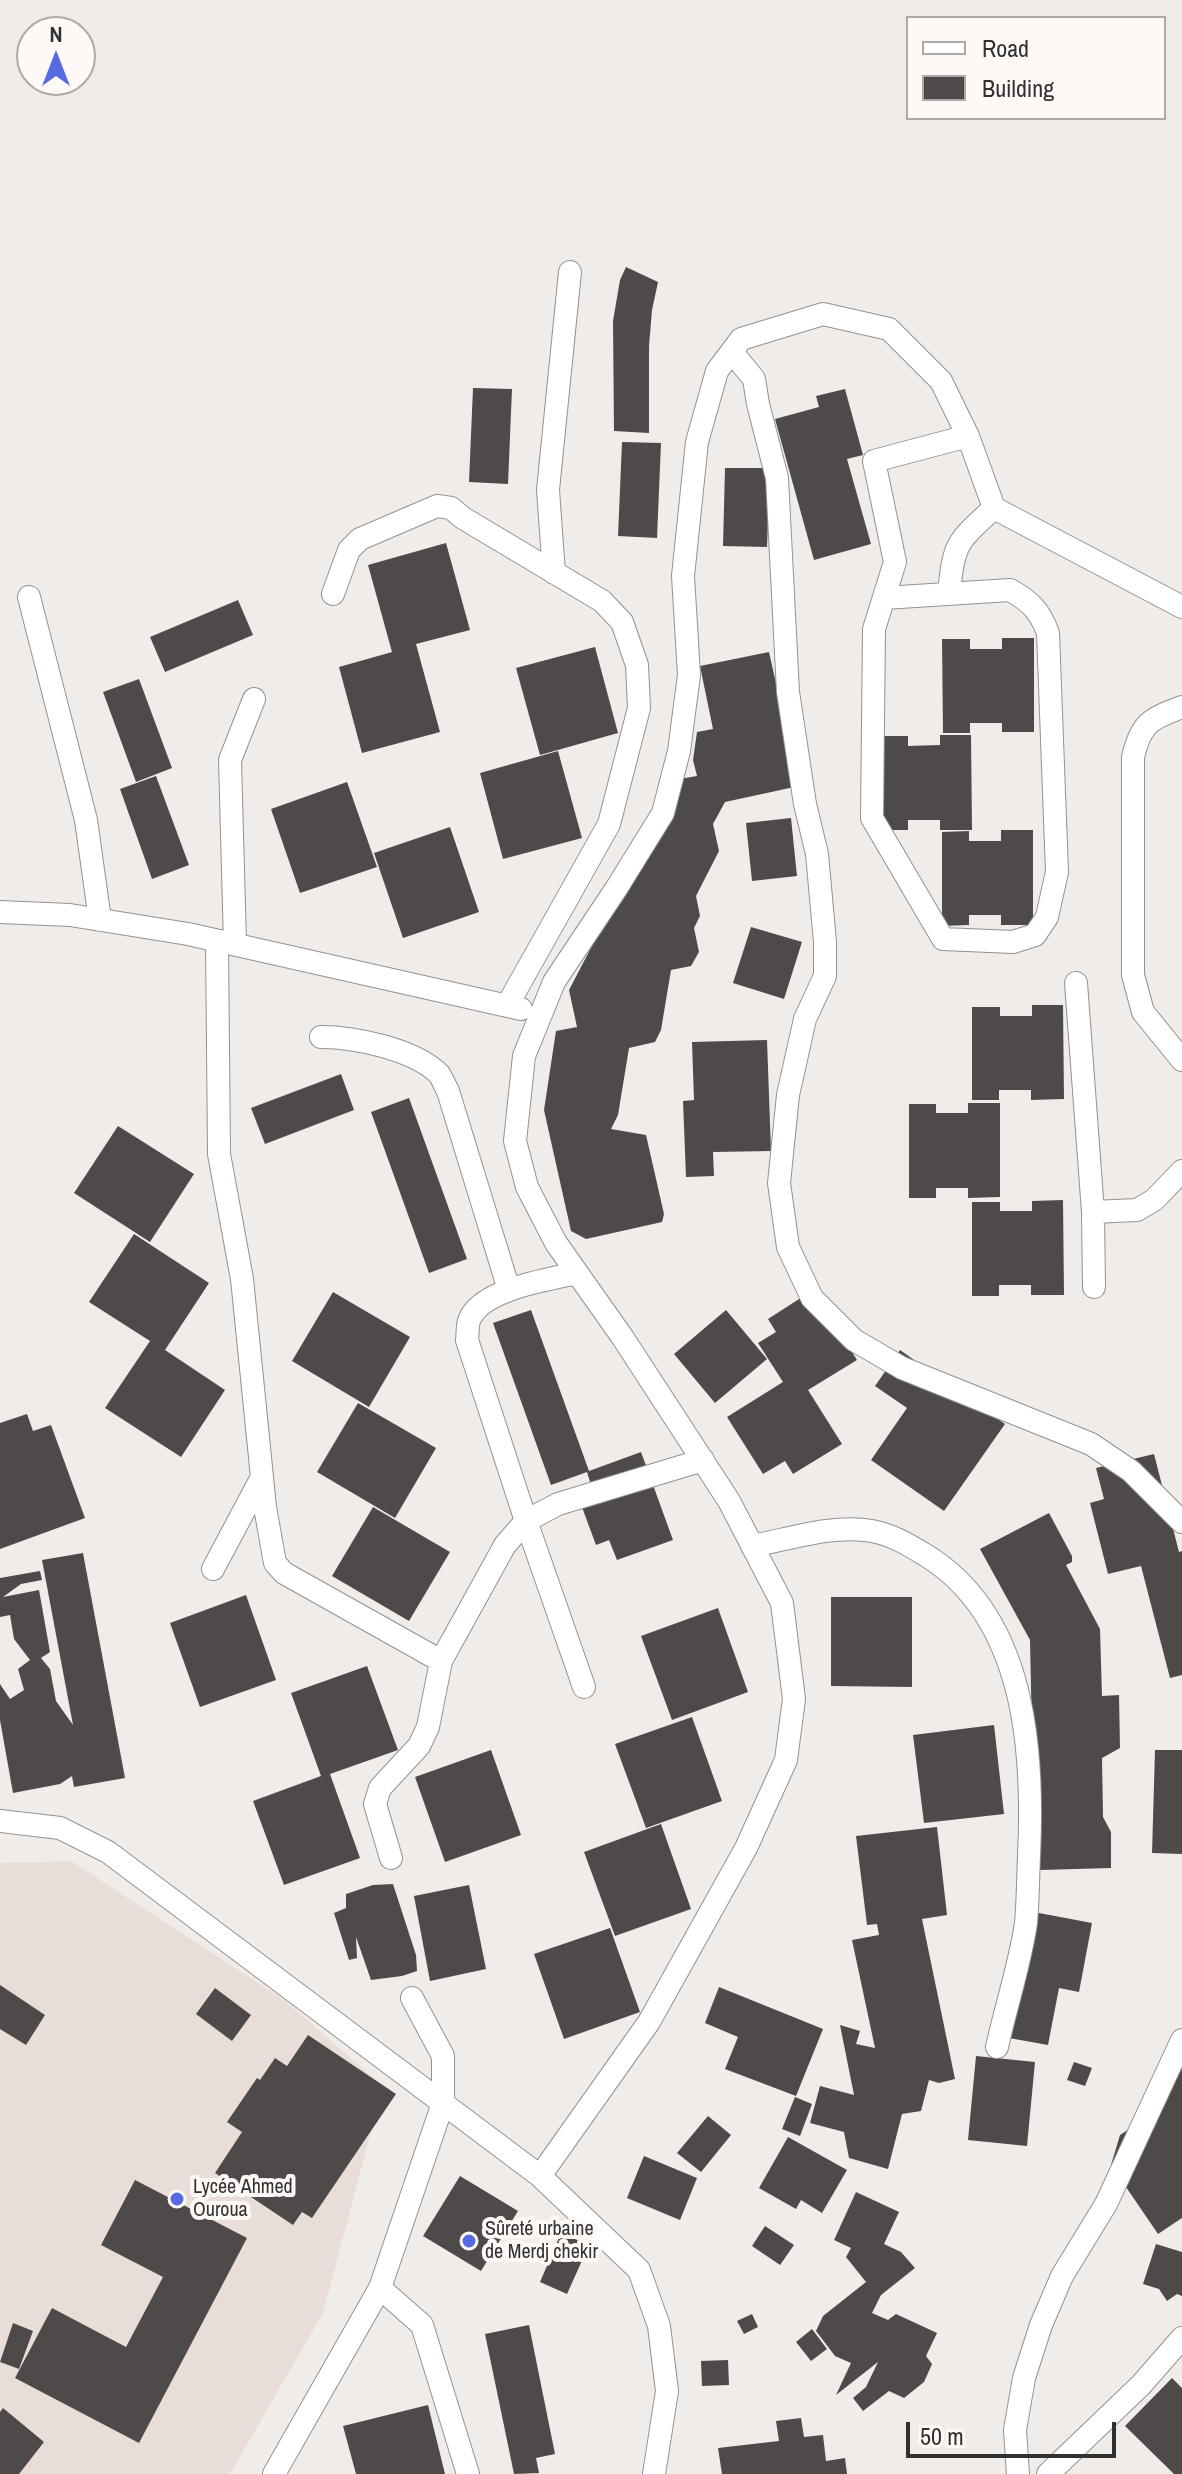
<!DOCTYPE html>
<meta charset="utf-8">
<style>
body{margin:0}
#map{position:relative;width:1182px;height:2474px;overflow:hidden;background:#f0ece9;font-family:"Archivo Narrow",sans-serif}
canvas{display:block}
.legend{position:absolute;left:906px;top:16px;width:260px;height:104px;box-sizing:border-box;background:#fdf9f6;border:2px solid #aca9a7;margin:0;padding:10px 14px;list-style:none;font-size:24px;color:#333130}
.legend li{display:flex;align-items:center;gap:16px;height:40px}
.legend b{width:40px;border:2px solid #aca9a7}
.north{position:absolute;left:16px;top:16px;width:80px;height:80px;box-sizing:border-box;background:#fdf9f6;border:2px solid #aca9a7;border-radius:50%;rotate:0deg;font-size:22px;font-weight:700;line-height:32px;text-align:center;color:#333130}
.north::after{content:'';display:block;margin:auto;width:28px;height:36px;background:#586ae1;clip-path:polygon(50% 0,100% 100%,50% 72%,0 100%)}
.scale{position:absolute;left:906px;top:2422px;width:210px;height:36px;box-sizing:border-box;border:4px solid #333130;border-top:0;padding-left:10px;font-size:24px;line-height:28px;white-space:nowrap;color:#333130;-webkit-text-stroke:6px #fdf9f6;paint-order:stroke}
</style>
<div id="map">
<canvas width="1182" height="2474"></canvas>
<ul class="legend">
<li><b style="height:10px;background:#fff"></b>Road</li>
<li><b style="height:22px;background:#4e4a49"></b>Building</li>
</ul>
<div class="north">N</div>
<div class="scale">50 m</div>
</div>
<script>
const ctx = document.querySelector('canvas').getContext('2d');
ctx.lineJoin = 'round';
function fillPath(path, color) {
  ctx.fillStyle = color;
  ctx.fill(path, 'evenodd');
}
function strokePath(path, color, width, dash) {
  ctx.strokeStyle = color;
  ctx.lineWidth = width;
  ctx.lineCap = dash ? 'butt' : 'round';
  ctx.setLineDash(dash || []);
  ctx.stroke(path);
}
function drawText(font, color, halo, rows, align = 'center') {
  ctx.font = font + ' "Archivo Narrow",sans-serif';
  ctx.lineWidth = 8;
  ctx.setLineDash([]);
  ctx.textBaseline = 'middle';
  ctx.strokeStyle = halo;
  ctx.fillStyle = color;
  for (const [text, x, y, turn = 0] of rows) {
    ctx.save();
    ctx.translate(x, y);
    ctx.rotate((+turn || 0) * Math.PI / 180);
    ctx.textAlign = isNaN(turn) ? turn : align;
    if (halo) ctx.strokeText(text, 0, 0);
    ctx.fillText(text, 0, 0);
    ctx.restore();
  }
}
const built = new Path2D(`
 M71 1861 284 2000 383 2086 323 2313 230 2474H0V1863Z`);
const building = new Path2D(`
 M626 267 658 282 652 310 649 346V433L614 431 613 321 620 280Z
 M473 388 512 389 508 484 469 482Z
 M845 389 863 455 847 459 871 544 814 560 775 419 819 407 816 396Z
 M622 442 661 443 657 538 618 536Z
 M725 468H770L767 547 723 546Z
 M446 543 470 630 416 644 440 732 362 753 339 667 392 652 368 565Z
 M238 600 253 635 165 672 150 637Z
 M1002 638H1034V732H1002V723H970V733H943L942 639H970V649H1002Z
 M595 647 618 733 540 755 516 668Z
 M769 652 799 786 725 802 713 824 719 851 696 896 700 916 694 928 699 952 691 966 671 970 661 1030 655 1042 629 1048 618 1115 611 1129 646 1135 664 1214 662 1222 586 1239 571 1231 544 1110 556 1031 577 1027 569 990 679 779 697 776 693 760 697 732 713 729 700 666Z
 M139 679 172 768 136 782 103 692Z
 M940 735H971L972 830H940V820H908V830H880V736H908V746L940 745Z
 M558 751 582 838 503 859 480 773Z
 M156 776 189 865 152 879 120 789Z
 M347 782 377 867 300 893 271 809Z
 M791 818 797 876 752 881 746 823Z
 M450 827 479 912 403 938 374 853Z
 M1001 830H1033V925H1001V915H969V925L942 926V832L969 831V841H1001Z
 M751 927 802 942 784 999 733 983Z
 M1032 1005H1063L1064 1099 1031 1100V1090H999V1100H972V1007H1000V1016H1032Z
 M767 1040 771 1151 713 1152 714 1176 686 1177 683 1101 694 1100 692 1042Z
 M341 1074 354 1110 265 1144 251 1108Z
 M409 1098 467 1259 429 1273 371 1112Z
 M968 1103H1000V1197L968 1198V1188H936V1198H909V1104H936V1113H968Z
 M118 1126 194 1174 150 1242 74 1193Z
 M1063 1200 1064 1295H1031V1285H999V1296H972V1202H1000V1211H1032V1201Z
 M134 1234 209 1283 165 1350 225 1390 181 1457 105 1408 150 1341 89 1302Z
 M813 1290 857 1360 808 1390 842 1444 793 1474 785 1461 763 1474 727 1417 783 1382 758 1343 776 1332 768 1319Z
 M333 1292 410 1337 369 1407 292 1361Z
 M531 1310 589 1471 641 1452 673 1540 617 1560 609 1540 596 1545 576 1491 591 1485 587 1472 551 1485 493 1323Z
 M726 1310 767 1359 715 1403 674 1354Z
 M900 1350 1005 1424 944 1511 871 1460 907 1408 875 1386Z
 M358 1403 436 1448 395 1518 317 1472Z
 M27 1414 33 1431 51 1425 85 1518 0 1549V1423Z
 M1154 1454 1179 1552 1182 1551V1675L1170 1678 1141 1566 1108 1574 1090 1503 1104 1499 1096 1468Z
 M373 1507 450 1552 409 1621 332 1576Z
 M1049 1513 1072 1556V1562L1066 1565 1100 1629 1102 1696 1119 1695 1120 1748 1102 1758 1103 1817 1111 1832V1868L1040 1870 1039 1837 1034 1828 1030 1640 980 1549Z
 M83 1553 125 1778 74 1787 72 1776 60 1784 13 1793 0 1720V1684L10 1699 24 1690 18 1669 30 1660 14 1639 10 1615 0 1617V1578L40 1571 42 1580 21 1584 3 1597 39 1590 50 1652 41 1658 50 1669 56 1701 73 1725 42 1560Z
 M246 1595 276 1680 200 1707 170 1623Z
 M831 1597H912V1687L831 1686Z
 M718 1608 748 1692 672 1720 641 1636Z
 M367 1666 398 1750 330 1774 360 1858 284 1885 253 1801 321 1776 291 1693Z
 M692 1717 722 1801 646 1828 615 1744Z
 M994 1725 1004 1814 924 1823 913 1735Z
 M491 1750 521 1835 445 1862 415 1777Z
 M1155 1750H1182V1854L1152 1853Z
 M661 1824 691 1909 615 1936 584 1852Z
 M937 1827 947 1915 922 1919 955 2079 939 2083 929 2080 921 2111 902 2114 888 2169 849 2158 844 2132 810 2123 820 2086 854 2095 840 2025 860 2031 856 2044 875 2048 852 1940 879 1935 877 1924 867 1925 856 1836Z
 M393 1884 416 1955 417 1971 402 1976 371 1980 356 1937 357 1958 349 1960 334 1913 346 1908V1894L373 1885Z
 M469 1885 486 1969 430 1981 414 1896Z
 M1023 1910 1092 1923 1079 1992 1059 1988 1048 2045 1009 2038Z
 M610 1928 640 2012 564 2039 534 1954Z
 M0 1985 45 2015 26 2045 0 2029Z
 M719 1987 823 2029 796 2096 725 2069 738 2037 705 2023Z
 M215 1988 251 2015 232 2041 196 2014Z
 M1182 2031V2218L1158 2234 1111 2165 1120 2135 1140 2122 1149 2093 1167 2099 1162 2092Z
 M308 2035 396 2094 312 2218 302 2212 293 2225 215 2173 242 2132 227 2122 257 2078 260 2080 275 2058 287 2066Z
 M976 2056 1035 2062 1027 2146 968 2140Z
 M1074 2062 1092 2068 1085 2086 1067 2080Z
 M795 2097 812 2104 800 2136 782 2129Z
 M708 2116 731 2135 701 2172 677 2153Z
 M788 2137 847 2170 822 2213 801 2200 796 2209 759 2188Z
 M644 2156 697 2178 680 2220 627 2198Z
 M460 2176 518 2211 481 2271 423 2236Z
 M135 2180 247 2238 139 2443 15 2378 52 2308 126 2347 163 2277 101 2245Z
 M856 2192 899 2212 884 2244 901 2252 915 2268 881 2295 872 2313 888 2320 896 2314 937 2333 926 2356 932 2364 924 2382 904 2398 889 2391 863 2411 853 2398 866 2387 878 2362 836 2395 851 2363 835 2356 816 2331 823 2316 866 2282 846 2257 851 2248 834 2240Z
 M765 2226 794 2245 780 2265 752 2246Z
 M561 2233 589 2245 567 2294 540 2282Z
 M1156 2244 1182 2252V2296L1177 2294 1167 2301 1159 2289 1143 2284Z
 M752 2314 758 2327 744 2334 737 2321Z
 M13 2323 33 2331 19 2369 0 2362Z
 M529 2325 555 2454 536 2458 539 2473 514 2474 485 2334Z
 M812 2329 827 2349 811 2361 796 2342Z
 M728 2360 729 2385 702 2386 701 2361Z
 M1172 2378 1182 2388V2474H1174L1125 2426Z
 M428 2405 445 2474H356L343 2426Z
 M3 2408 44 2442 19 2474H0V2412Z
 M801 2418 804 2437 823 2435 826 2461 845 2458 847 2474H722L718 2448 779 2441 776 2421Z`);
const street = new Path2D(`
 M732 352 754 379 758 404 777 478 788 692 805 804 817 854 825 942V976L805 1019 788 1095 779 1183 788 1247 812 1298 854 1340 902 1368 1091 1444 1131 1471 1182 1522
 M554 573 548 490 570 272
 M949 593C954 542 957 542 994 508
 M333 594 349 550 360 539 437 506 451 508 463 518 602 601 622 622 637 665 639 708 609 824 508 1004
 M29 597 86 820 100 920
 M884 598 1010 590C1030 601 1040 611 1048 633L1057 872 1047 917 1035 935 1013 942 943 939 872 818 874 629 895 562 874 461 968 436
 M1182 707C1150 719 1141 723 1133 757V975L1143 1012 1182 1060
 M0 912 70 915 188 934 521 1009
 M217 941 219 1154 242 1279 265 1507 275 1563 284 1573 441 1661
 M235 944 230 760 254 699
 M1076 983 1093 1212 1094 1287
 M321 1037C354 1037 414 1049 439 1074 442 1078 445 1086 448 1091L509 1290
 M1093 1212 1137 1210 1154 1200 1182 1171
 M577 1273C548 1280 480 1289 469 1321 467 1326 468 1334 467 1340L526 1521 584 1687
 M752 1546C790 1539 833 1524 872 1531 893 1535 909 1545 927 1556 1026 1618 1034 1751 1029 1856 1028 1878 1028 1901 1026 1923 1020 1964 1006 2006 997 2047
 M213 1569 262 1477
 M0 1821 60 1828 108 1852 540 2176 639 2270 659 2326 667 2391 654 2474
 M391 1858 375 1804 380 1788 419 1746 428 1727 441 1661 505 1545 526 1521 558 1504 703 1460
 M540 2176 649 2022 746 1848 786 1760 794 1699 782 1603 729 1501 623 1338 556 1243 527 1187 515 1141 524 1056 554 982 616 889 663 813 679 751 689 675 683 576 697 442 717 371 741 339 823 314 889 329 941 381 968 436 994 508 1182 607
 M380 2288 422 2325 468 2474
 M274 2474 380 2288 443 2103V2056L412 1998
 M1018 2474 1015 2430 1024 2378 1041 2325 1062 2276 1106 2204 1182 2040
 M1048 2474 1141 2385 1182 2338`);
const markers = [
 [177,2199,8,"#586ae1"],
 [469,2241,8,"#586ae1"]
];
const poiNames = [
 ["Lycée Ahmed",193,2188],
 ["Ouroua",193,2211],
 ["Sûreté urbaine",485,2230],
 ["de Merdj chekir",485,2253]
];
fillPath(built, '#e9ded7');
fillPath(building, '#4e4a49');
strokePath(street, '#95918f', 24);
strokePath(street, '#fff', 22);
for (const [x, y, r, color] of markers) {
  const dot = new Path2D();
  dot.arc(x, y, r, 0, 2 * Math.PI);
  ctx.fillStyle = color;
  ctx.fill(dot);
  strokePath(dot, '#fdf9f6', 3);
}
drawText('20px', '#333130', '#fdf9f6', poiNames, 'left');
</script>
